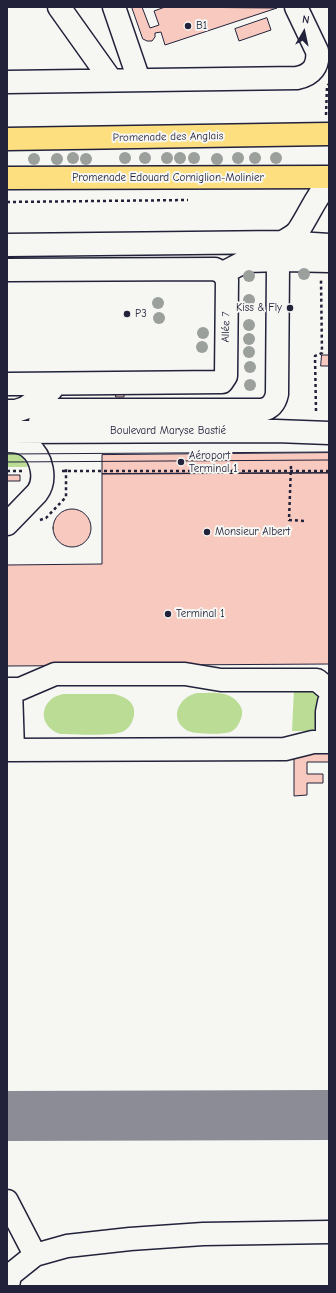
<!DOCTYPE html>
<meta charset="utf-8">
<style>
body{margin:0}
#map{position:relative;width:336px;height:1293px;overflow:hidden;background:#f6f6f2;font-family:"Comic Neue",sans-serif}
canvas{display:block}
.frame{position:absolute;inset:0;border:8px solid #22223b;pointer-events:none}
.north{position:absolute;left:284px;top:12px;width:40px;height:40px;-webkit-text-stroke:3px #f6f6f2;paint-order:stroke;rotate:9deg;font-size:11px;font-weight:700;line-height:16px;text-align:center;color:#22223b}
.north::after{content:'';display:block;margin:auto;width:14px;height:18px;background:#22223b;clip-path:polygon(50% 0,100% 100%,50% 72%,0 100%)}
</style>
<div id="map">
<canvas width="336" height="1293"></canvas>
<div class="frame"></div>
<div class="north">N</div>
</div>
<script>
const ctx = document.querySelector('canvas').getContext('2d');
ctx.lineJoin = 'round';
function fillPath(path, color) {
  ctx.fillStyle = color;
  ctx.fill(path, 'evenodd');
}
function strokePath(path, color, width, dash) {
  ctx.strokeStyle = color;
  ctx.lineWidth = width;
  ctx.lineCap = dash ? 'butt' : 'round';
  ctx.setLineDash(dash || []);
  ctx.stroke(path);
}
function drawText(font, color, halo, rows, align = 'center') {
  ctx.font = font + ' "Comic Neue",sans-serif';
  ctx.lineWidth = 4;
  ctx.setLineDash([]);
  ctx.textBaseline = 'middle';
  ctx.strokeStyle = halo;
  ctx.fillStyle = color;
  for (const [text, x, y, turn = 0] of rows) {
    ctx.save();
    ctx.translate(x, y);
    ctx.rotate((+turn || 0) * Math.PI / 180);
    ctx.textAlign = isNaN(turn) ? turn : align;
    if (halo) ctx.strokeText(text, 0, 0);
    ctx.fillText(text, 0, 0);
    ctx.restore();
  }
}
const green = new Path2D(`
 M7 448C17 452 24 457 28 467H7Z
 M304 688 317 692 318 695V721L313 731H292L294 689Z
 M197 693C212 693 230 690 239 704 243 709 243 715 240 721 238 726 235 730 230 732 222 735 195 734 188 731 168 720 178 697 197 693Z
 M63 694H114C122 696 133 700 134 710 135 718 131 727 124 731 114 737 74 734 60 734 37 726 39 699 63 694Z`);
const taxiway = new Path2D(`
 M7 1116 329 1115`);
const building = new Path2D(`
 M132 7H142L150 28 159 25 154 11 165 7 277 8 165 45 161 32 155 33V37L152 41H147L143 39Z
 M267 18 271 30 239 41 235 29Z
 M322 355H329V366H321Z
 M116 389H124V397H116Z
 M329 453V473L102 474V455Z
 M329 473V664L7 666V565L102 564V474Z
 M7 475H20V481H7Z
 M53 528a19 19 0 1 1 38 0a19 19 0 1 1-38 0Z
 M329 746V762H307V774H323V783H307V795L294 796V750Z`);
const path = new Path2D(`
 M326 115 327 86 329 84
 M7 202 188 200
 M316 411 315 356 322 353 321 280
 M291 466 289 520 306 521
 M7 471H23
 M62 471H329
 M40 520 46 518 66 497V467`);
const minor = new Path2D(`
 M59 7 111 80
 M114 7 139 80
 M7 82 297 78C312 75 319 66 317 51L296 7
 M282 242C288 239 294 236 298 231 309 215 316 196 329 182
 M7 245 282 242 329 245
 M7 270 215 269 223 273 227 280 226 376 222 382 7 384
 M223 273 246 261 284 260
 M7 411H16L25 408 51 390V384
 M40 422 54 410H262C271 408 275 403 277 394L278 265 281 261 284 260 329 261
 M7 432 276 431 329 433
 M7 441C14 441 23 442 29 447 42 457 47 480 37 493L7 524
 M7 689H20L55 674H185L221 680H317L329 690
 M11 689 13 750
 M327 742V712L329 702
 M7 750 285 749 313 742H329
 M7 1201 35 1255
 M8 1286 10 1275 35 1255 67 1246 130 1239 203 1234 329 1232`);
const major = new Path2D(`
 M7 139 329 134
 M7 178 329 177`);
const tram = new Path2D(`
 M7 454 329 452
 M7 462 329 460`);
const trees = [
 [73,158],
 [125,158],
 [145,158],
 [167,158],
 [180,158],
 [194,158],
 [238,158],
 [255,158],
 [276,158],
 [34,159],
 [57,159],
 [86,159],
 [217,159],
 [304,274],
 [249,276],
 [249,300],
 [158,303],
 [159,318],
 [249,325],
 [203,333],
 [249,339],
 [202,347],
 [249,352],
 [250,367],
 [250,385]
];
const markers = [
 [188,26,4,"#22223b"],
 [290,308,4,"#22223b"],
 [127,314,4,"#22223b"],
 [181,462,4,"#22223b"],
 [207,532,4,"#22223b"],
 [168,614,4,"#22223b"]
];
const poiNames = [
 ["B1",196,26],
 ["Kiss & Fly",282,308,"right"],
 ["P3",135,314],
 ["Aéroport",189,456],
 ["Terminal 1",189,469],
 ["Monsieur Albert",215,532],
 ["Terminal 1",176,614]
];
const streetNames = [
 ["Promenade des Anglais",168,137,-1],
 ["Promenade Edouard Corniglion-Molinier",168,178],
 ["Allée 7",226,327,-89],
 ["Boulevard Maryse Bastié",168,431]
];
fillPath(green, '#bbdc95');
strokePath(taxiway, '#8c8c96', 50);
fillPath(building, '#f8c9be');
strokePath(building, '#22223b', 1);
strokePath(minor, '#22223b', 25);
strokePath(major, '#22223b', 25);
strokePath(path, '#22223b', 2.5, [3, 3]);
strokePath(minor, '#f6f6f2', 22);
strokePath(major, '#fedf80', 22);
strokePath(tram, '#22223b', 1);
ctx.fillStyle = '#9ba09c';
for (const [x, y] of trees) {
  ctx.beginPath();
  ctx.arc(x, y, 6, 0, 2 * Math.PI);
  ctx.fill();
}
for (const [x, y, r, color] of markers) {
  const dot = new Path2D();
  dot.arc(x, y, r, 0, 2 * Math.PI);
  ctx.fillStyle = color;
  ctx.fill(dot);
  strokePath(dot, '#f6f6f2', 1.5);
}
drawText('11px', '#22223b', '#f6f6f2', poiNames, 'left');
drawText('11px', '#22223b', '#f6f6f2', streetNames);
</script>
